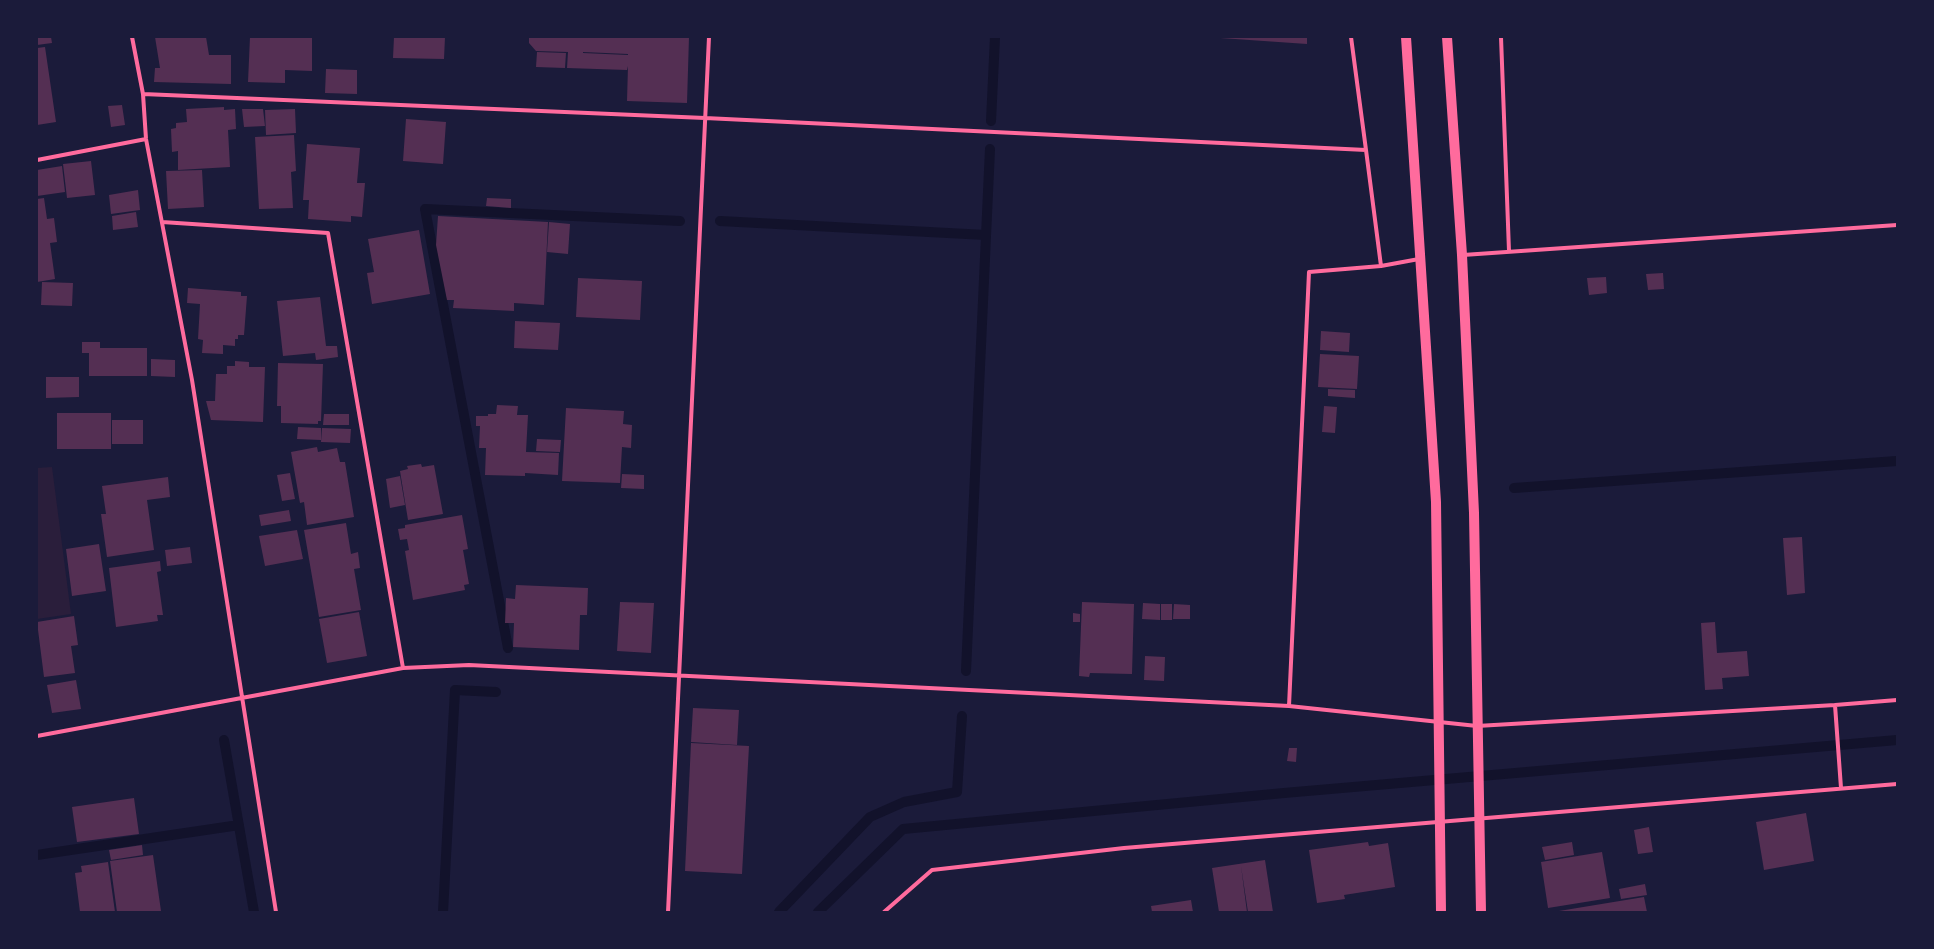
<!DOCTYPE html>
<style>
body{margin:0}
#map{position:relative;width:1934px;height:949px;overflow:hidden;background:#1b1b3a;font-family:Jost,sans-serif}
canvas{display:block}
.frame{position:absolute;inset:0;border:38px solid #1b1b3a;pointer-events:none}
</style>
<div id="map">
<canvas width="1934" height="949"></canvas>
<div class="frame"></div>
</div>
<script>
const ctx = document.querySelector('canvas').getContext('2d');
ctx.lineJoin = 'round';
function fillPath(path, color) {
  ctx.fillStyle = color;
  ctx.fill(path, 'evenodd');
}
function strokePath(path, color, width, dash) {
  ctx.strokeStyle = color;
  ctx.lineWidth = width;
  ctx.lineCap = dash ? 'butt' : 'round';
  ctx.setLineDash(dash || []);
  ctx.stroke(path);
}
const green = new Path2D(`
 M52 467 71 614 37 619V468Z`);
const stream = new Path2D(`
 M991 121 995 37
 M720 221 986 235
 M1514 488 1897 461
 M508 648 425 209 680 221
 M966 671 990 149
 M224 740 254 912
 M37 855 239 825
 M443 912 455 690 496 692
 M779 912 870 817 904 802 957 792 962 716
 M818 912 903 829 1284 793 1897 740`);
const building = new Path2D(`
 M37 37H51L52 43 37 45Z
 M155 37H206L209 55H231V84L154 82 155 68H160Z
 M250 37H312V71L285 70V83L248 82Z
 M394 37H445L444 59 393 58Z
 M529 37H689L687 103 627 101 628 66 627 70 567 68 568 52 536 51 529 43ZM583 52 628 54V55L583 53Z
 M1206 37H1307V44Z
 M45 47 56 122 37 125V48Z
 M537 52 566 53 565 68 536 67Z
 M326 69 357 70V94L325 93Z
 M122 105 125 125 111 127 108 106Z
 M224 107V110L235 109 236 129 228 130 230 167 178 170V151L172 152 171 129 176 128V123L187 122 186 109Z
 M242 109H263L265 126 244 127Z
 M295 109 296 133 266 135 265 110Z
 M406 119 446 122 443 164 403 161Z
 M294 135 296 171 291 172 293 208 259 209 255 137Z
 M307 144 360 148 357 183H365L362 217 351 216V222L308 219 309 200H303Z
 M91 161 95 195 67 198 63 164Z
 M62 166 65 192 37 196V170Z
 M202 170 204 207 168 209 166 171Z
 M138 190 140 210 111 214 109 195Z
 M44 198 47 219 54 218 57 242 50 243 55 279 37 282V199Z
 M487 198 511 199V208L486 206Z
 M136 212 138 227 113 230 112 216Z
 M438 216 548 222 544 305 514 303V311L453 308 454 300H447L436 245Z
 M549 222 570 224 568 254 547 252Z
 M419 230 430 294 372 304 367 273 374 272 368 239Z
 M1663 273 1664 289 1648 290 1646 274Z
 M1606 277 1607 293 1589 295 1587 278Z
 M578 278 642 281 640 320 576 317Z
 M42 282 73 283 72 306 41 305Z
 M188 288 241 292V296H247L244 335H238V339H235V346L223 345V354L202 353 203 340 198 339 200 304 187 303Z
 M320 297 326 346H337L338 357 316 360 315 353 283 356 277 301Z
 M515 321 560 323 558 350 514 348Z
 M1321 331 1350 333 1349 352 1320 350Z
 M82 342H100V348H147V376H89V353H82Z
 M1320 354 1359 356 1357 389 1318 387Z
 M151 359 175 360V377L151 376Z
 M235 361 249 362V367H265L263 422 211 420 206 401H215L216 374H227V366H235Z
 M278 363 323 364 321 421H318V424L281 423V406H277Z
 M46 377H79V397L46 398Z
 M1328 389 1355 390V398L1328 396Z
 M497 405 518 406 517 415H528L526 452 559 453 558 475 525 473V476L485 475 486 448H479L480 426H476V416H488V414H496Z
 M1324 406 1337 407 1335 433 1322 432Z
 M566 408 624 411 623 424 632 425 631 448 622 447 620 483 562 481Z
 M57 413H111V449H57Z
 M324 414H349V425H323Z
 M112 420H143V444H112Z
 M298 427 321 428V440L297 439Z
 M322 428 351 429 350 443 321 442Z
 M537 439 561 440 560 452 536 451Z
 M317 447 318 452 337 448 340 462H345L354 517 307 525 304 502 300 503 291 452Z
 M421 464 422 467 434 465 443 514 408 520 400 471 408 469 407 466Z
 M290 473 295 499 282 501 277 475Z
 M622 474 644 475V489L621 488Z
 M400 476 405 505 390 508 386 479Z
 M168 477 170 497 147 500 154 550 107 557 101 514H106L102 486Z
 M289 510 291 521 261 526 259 515Z
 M462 515 468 549 463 550 469 584 464 585 465 590 413 600 405 551 409 550 407 539 400 540 398 529 405 528V525Z
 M346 523 351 554 358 552 360 568 354 569 361 610 319 617 304 530Z
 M297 530 303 559 265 566 259 536Z
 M1802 537 1805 593 1787 595 1783 538Z
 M99 544 106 591 72 596 66 549Z
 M190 547 192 563 167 566 165 550Z
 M160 561 161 571 157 572 163 615H157L158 621 116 627 109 568Z
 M516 585 588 588 587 615H580L579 650 513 647 514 623H505L506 598 515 599Z
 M620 602 654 603 651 653 617 651Z
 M1082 602 1134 604 1132 674 1090 673 1089 677 1079 676Z
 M1143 603 1160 604V620L1142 619Z
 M1161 604H1172V620H1161Z
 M1174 604 1190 605V619H1173Z
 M359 612 367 656 327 663 319 619Z
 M1073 613 1080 614V622H1073Z
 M74 616 78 645 71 646 75 673 44 677 37 622Z
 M1715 622 1717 653 1747 651 1749 676 1722 678 1723 689 1705 690 1701 623Z
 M1145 656 1165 657 1164 681 1144 680Z
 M76 680 81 709 52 713 47 685Z
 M693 708 739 710 737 745 691 742Z
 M691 743 749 746 742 874 685 871Z
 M1289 748H1297L1296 762 1287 761Z
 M134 798 139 834 77 842 72 807Z
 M1806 813 1814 861 1764 870 1756 822Z
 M1649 827 1653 852 1638 854 1634 830Z
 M1368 842 1369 846 1388 843 1395 887 1344 895 1345 899 1317 903 1309 850Z
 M1572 842 1574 855 1545 860 1542 847Z
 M142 845 143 855 111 860 109 850Z
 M1602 852 1610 898 1548 908 1541 862Z
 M153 855 161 911 117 912 110 861Z
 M1265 860 1273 912H1248L1241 866 1247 912H1219L1212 868Z
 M108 862 115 912H80L75 873 82 872 81 866Z
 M1645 884 1647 895 1621 899 1619 889Z
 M1644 897 1647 912H1559V911Z
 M1191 900 1193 912H1152L1151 906Z`);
const minor = new Path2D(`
 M132 37 143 94 146 139 192 380 276 912
 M1351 37 1366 150
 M1501 37 1509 251
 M143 94 705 118 1366 150 1381 266 1419 259
 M37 160 146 139
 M162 222 328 233 403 668
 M1463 255 1897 225
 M1835 705 1841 788
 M1289 706 1309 272 1381 266
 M37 736 403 668 469 665 1289 706 1477 726 1835 705 1897 700
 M668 912 709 37
 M884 912 932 870 1124 848 1897 784`);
const primary = new Path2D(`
 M1406 37 1436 502 1441 912
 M1447 37 1462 255 1474 513 1481 912`);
fillPath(green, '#2a1e3b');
strokePath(stream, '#12122b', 10);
fillPath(building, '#542f53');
strokePath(minor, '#ff6b9d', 4);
strokePath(primary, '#ff6b9d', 10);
</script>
